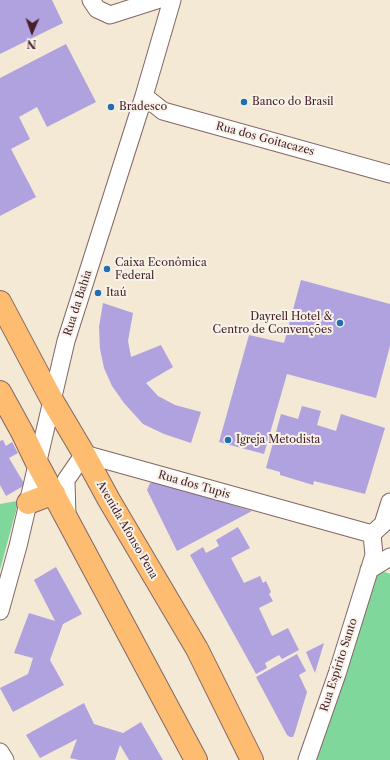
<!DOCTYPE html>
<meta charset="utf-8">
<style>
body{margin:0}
#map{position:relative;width:390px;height:760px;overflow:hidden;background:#f3e9d4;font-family:"Libre Caslon Text",serif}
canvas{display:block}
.north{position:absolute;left:12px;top:12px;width:40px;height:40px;-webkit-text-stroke:3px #f7f3e8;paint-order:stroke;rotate:182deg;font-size:11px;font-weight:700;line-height:16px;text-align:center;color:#4a1f2b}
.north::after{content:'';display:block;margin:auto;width:14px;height:18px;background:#4a1f2b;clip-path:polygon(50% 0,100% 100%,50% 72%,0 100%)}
</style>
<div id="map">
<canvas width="390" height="760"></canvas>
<div class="north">N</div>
</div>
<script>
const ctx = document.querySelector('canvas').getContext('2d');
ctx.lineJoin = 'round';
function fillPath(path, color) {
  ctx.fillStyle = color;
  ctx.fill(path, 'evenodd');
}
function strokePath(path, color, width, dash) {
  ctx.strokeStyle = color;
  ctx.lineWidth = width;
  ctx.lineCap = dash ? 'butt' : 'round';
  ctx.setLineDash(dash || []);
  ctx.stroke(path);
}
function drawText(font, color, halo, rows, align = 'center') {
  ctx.font = font + ' "Libre Caslon Text",serif';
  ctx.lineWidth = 4;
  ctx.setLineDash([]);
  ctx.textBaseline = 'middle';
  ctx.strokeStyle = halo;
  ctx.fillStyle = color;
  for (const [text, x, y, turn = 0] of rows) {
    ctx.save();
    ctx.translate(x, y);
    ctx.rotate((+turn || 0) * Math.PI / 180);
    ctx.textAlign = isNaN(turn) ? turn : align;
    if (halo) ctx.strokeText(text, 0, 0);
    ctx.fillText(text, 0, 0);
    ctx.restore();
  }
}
const green = new Path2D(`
 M17 501V507L0 570V504Z
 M380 570 390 574V760H312L369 575Z`);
const building = new Path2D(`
 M0 0H52L63 23 0 54Z
 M66 44 96 102 47 127 37 107 19 117 30 139 11 149 36 197 0 216V78Z
 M301 280 390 304V346L376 398 287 374 264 454 219 442 249 335 284 343Z
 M103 303 133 313 128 341 131 357 161 345 173 367 146 383 158 396 175 405 201 412 191 443 164 434 143 424 124 403 112 386 104 368 100 349 99 327Z
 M302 406 321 411 317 425 336 431 341 414 385 428 365 494 314 481 313 485 280 475V472L266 468 281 414 298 419Z
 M3 440 6 446 12 442 18 453 9 458 25 485 6 496 0 485V441Z
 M156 482 162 483 252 511 177 551 147 490 150 483Z
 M238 527 250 548 231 558 244 583 260 576 263 583 266 581 271 592 269 594 273 601 259 608 272 636 288 628 299 650 282 659 279 655 265 663 267 668 256 674 190 555 203 547 206 553 219 546 216 540Z
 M56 567 82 614 63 624 50 660 64 685 13 712 0 688 28 674 33 658 14 653 29 613 55 621 34 580Z
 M324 643 315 673 306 652Z
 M297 654 306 671 299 675 307 692 295 732 293 737H290L287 735 256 677Z
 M84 703 94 724 123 733 141 722 163 760H129L120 745 115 760H79L70 758 77 739 40 758 26 735Z`);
const minor = new Path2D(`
 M91 0 97 9 110 15 157 0
 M144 96 163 111 390 174
 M67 517 66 480 84 454 372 534
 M372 534 383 524 390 502
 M369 570 390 557
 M0 611 18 546 66 341 144 96 172 0
 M0 752 5 760
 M307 760 337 674 374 555 372 534`);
const major = new Path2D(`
 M0 302 52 400 84 454 109 500 197 649 252 760
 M0 392 22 432 37 463 196 760
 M28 503 54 493`);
const markers = [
 [244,102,4,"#1f6fb2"],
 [111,107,4,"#1f6fb2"],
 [107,269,4,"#1f6fb2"],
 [98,293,4,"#1f6fb2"],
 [340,323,4,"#1f6fb2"],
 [228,440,4,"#1f6fb2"]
];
const poiNames = [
 ["Banco do Brasil",252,102],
 ["Bradesco",119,107],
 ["Caixa Econômica",115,263],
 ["Federal",115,276],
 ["Itaú",106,293],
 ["Dayrell Hotel &",332,317,"right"],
 ["Centro de Convenções",332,330,"right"],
 ["Igreja Metodista",236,440]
];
const streetNames = [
 ["Rua dos Goitacazes",265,139,15],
 ["Rua da Bahia",78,303,-72],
 ["Rua dos Tupis",194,485,16],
 ["Avenida Afonso Pena",127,530,60],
 ["Rua Espírito Santo",339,665,-72]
];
fillPath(green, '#80d79b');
fillPath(building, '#afa2df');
strokePath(minor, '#856666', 19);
strokePath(major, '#856666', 24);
strokePath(minor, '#fff', 17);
strokePath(major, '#fdbc6f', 22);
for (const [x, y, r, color] of markers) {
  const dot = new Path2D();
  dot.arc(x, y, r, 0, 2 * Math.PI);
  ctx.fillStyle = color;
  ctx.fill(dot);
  strokePath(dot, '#f7f3e8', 1.5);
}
drawText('11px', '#4a1f2b', '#f7f3e8', poiNames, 'left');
drawText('11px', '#4a1f2b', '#f7f3e8', streetNames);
</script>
